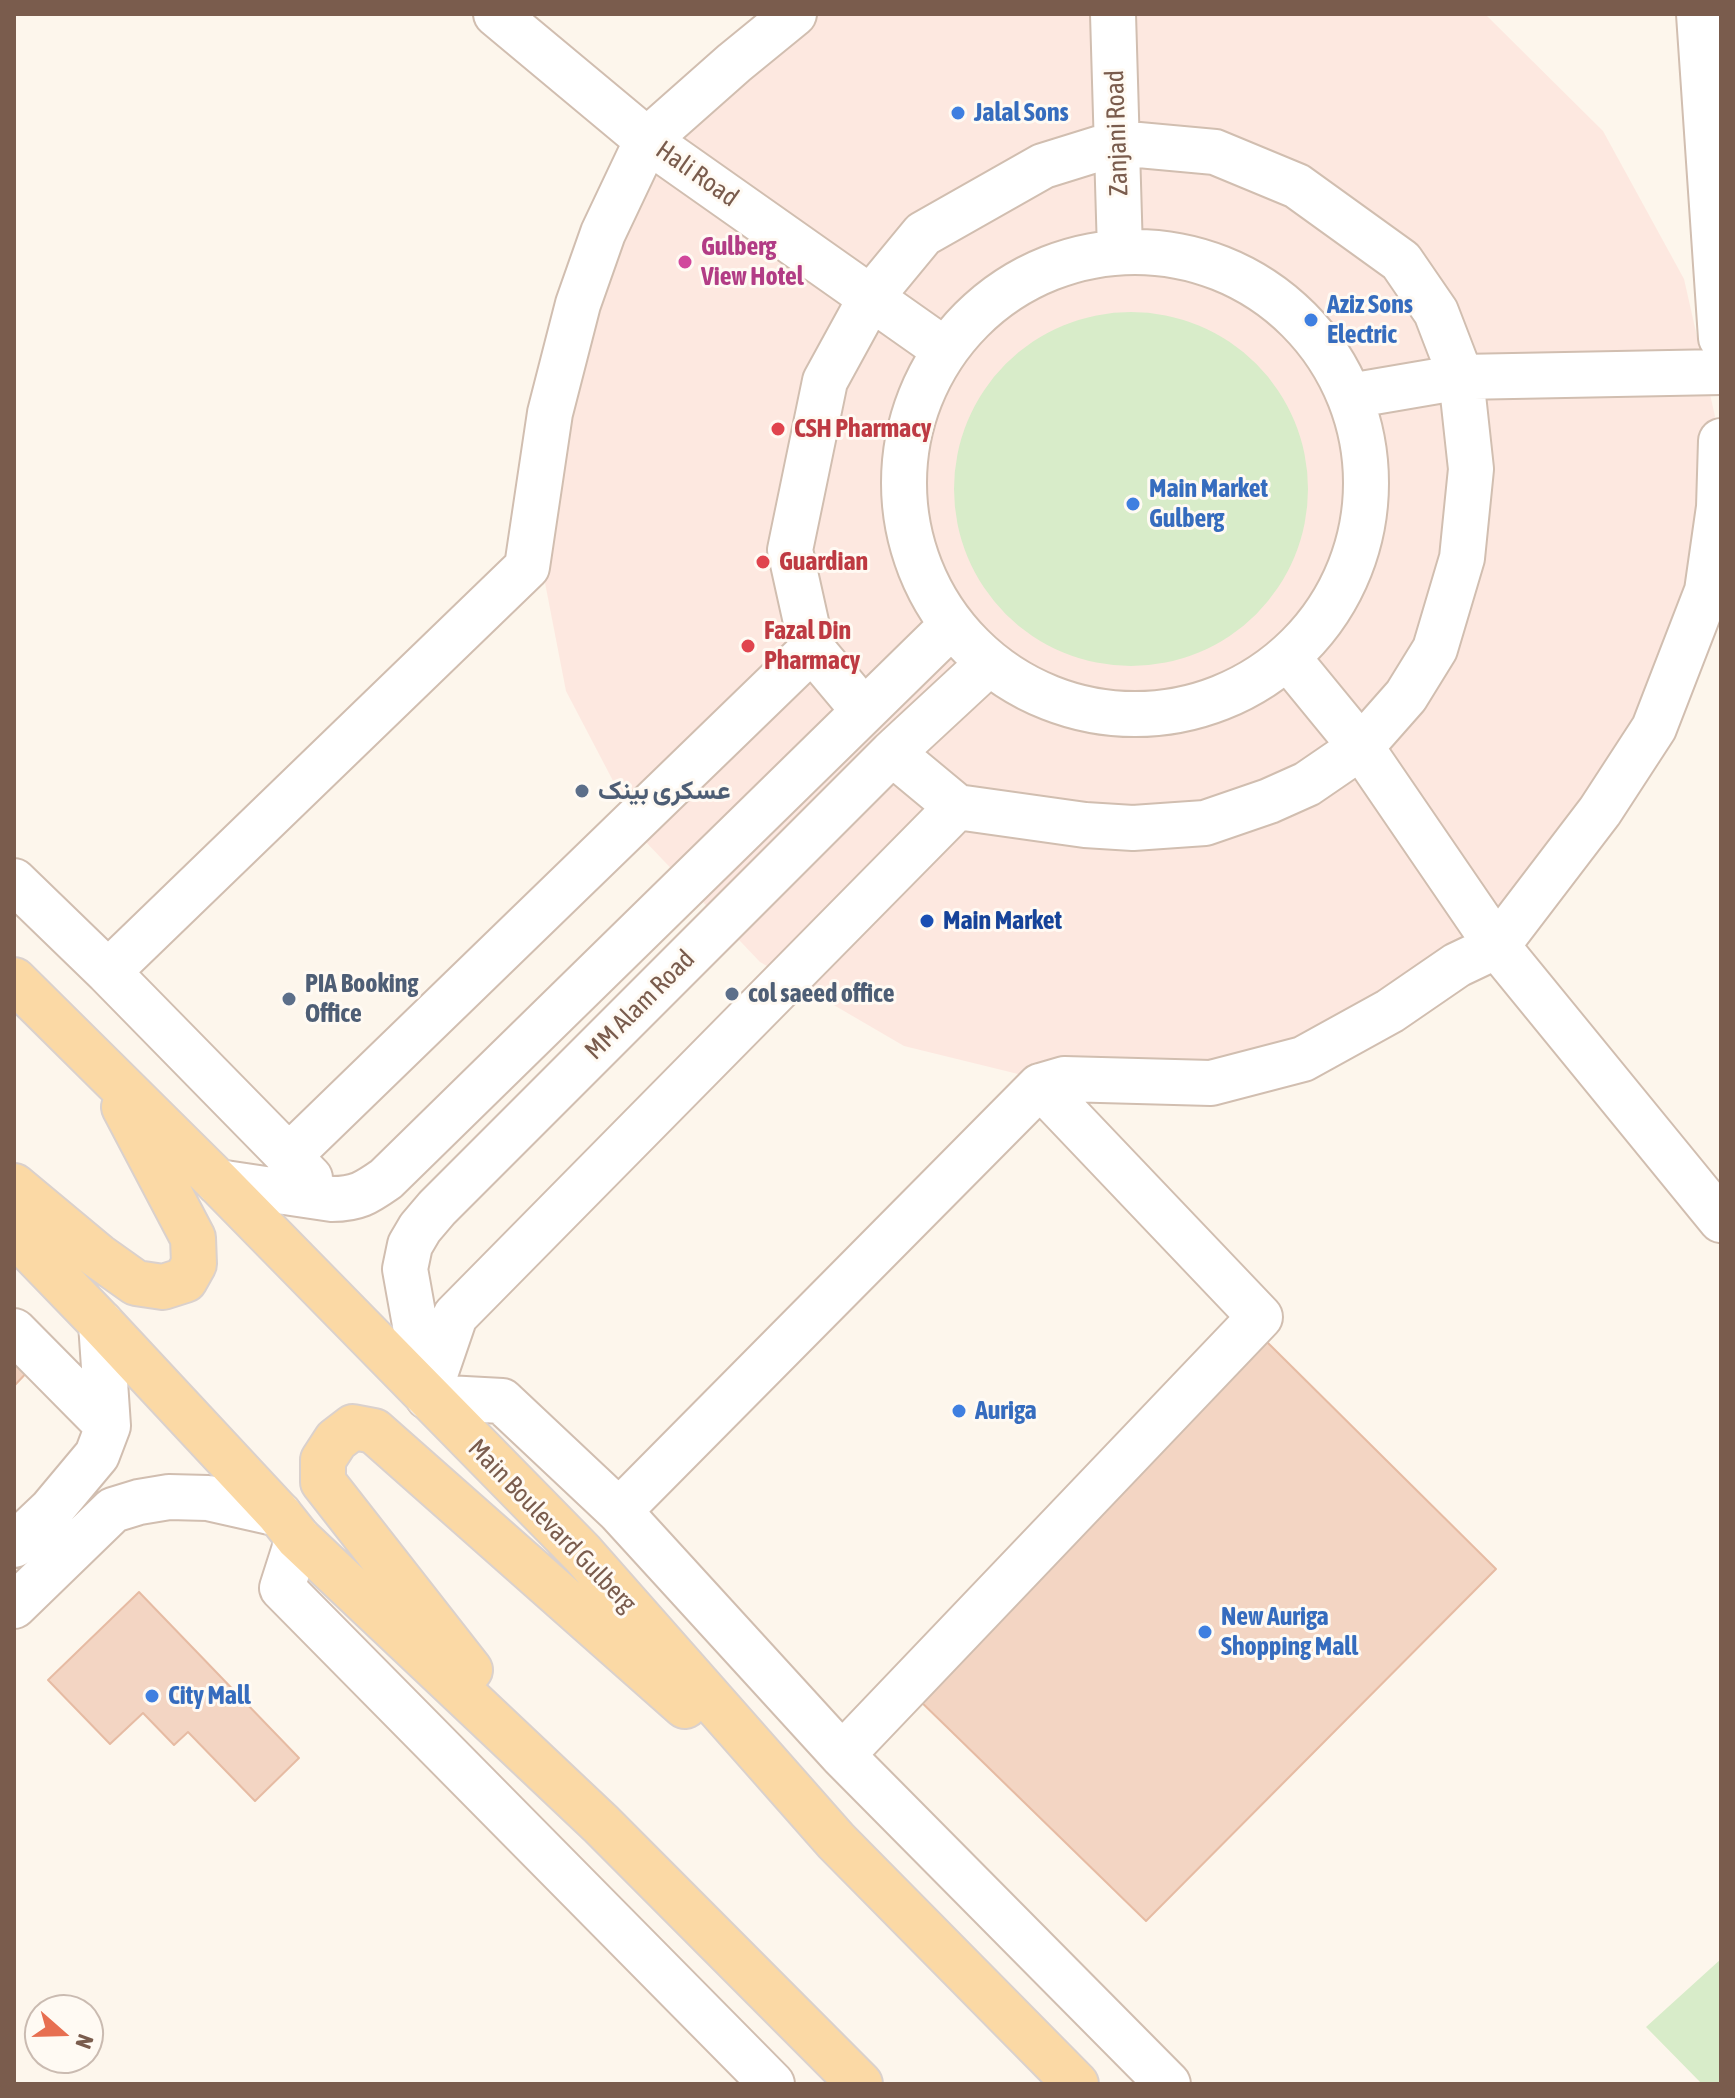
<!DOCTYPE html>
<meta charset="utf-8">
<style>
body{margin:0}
#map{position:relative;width:1735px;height:2098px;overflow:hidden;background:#fdf6ec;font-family:"Asap Condensed",sans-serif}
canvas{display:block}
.frame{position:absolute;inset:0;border:16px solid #7a5c4d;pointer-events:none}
.north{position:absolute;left:24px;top:1994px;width:80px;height:80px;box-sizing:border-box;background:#fffaf3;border:2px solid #cabbb1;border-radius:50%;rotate:110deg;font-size:22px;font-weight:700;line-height:32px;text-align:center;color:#7a5c4d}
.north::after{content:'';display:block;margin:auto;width:28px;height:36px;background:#e76f51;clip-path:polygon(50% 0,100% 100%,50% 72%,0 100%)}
</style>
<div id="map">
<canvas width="1735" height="2098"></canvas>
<div class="frame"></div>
<div class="north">N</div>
</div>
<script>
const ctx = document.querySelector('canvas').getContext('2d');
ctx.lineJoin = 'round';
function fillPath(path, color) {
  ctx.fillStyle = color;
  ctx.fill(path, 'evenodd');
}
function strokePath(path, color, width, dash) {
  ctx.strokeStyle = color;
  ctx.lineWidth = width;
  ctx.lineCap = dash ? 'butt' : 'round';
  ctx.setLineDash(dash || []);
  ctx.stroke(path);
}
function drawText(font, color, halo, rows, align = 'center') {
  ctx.font = font + ' "Asap Condensed",Vazirmatn,sans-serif';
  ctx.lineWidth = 6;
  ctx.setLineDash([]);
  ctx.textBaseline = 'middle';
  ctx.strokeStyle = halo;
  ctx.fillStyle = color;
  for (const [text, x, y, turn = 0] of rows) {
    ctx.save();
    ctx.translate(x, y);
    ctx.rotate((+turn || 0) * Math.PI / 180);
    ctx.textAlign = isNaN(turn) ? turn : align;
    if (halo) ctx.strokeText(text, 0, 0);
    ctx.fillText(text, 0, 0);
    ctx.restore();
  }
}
const commercial = new Path2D(`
 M784 14H1485L1603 131 1684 279 1721 443 1711 611 1654 770 1556 907 1422 1010 1267 1073 1067 1086 904 1046 760 962 644 840 566 691 534 526 610 201Z`);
const green = new Path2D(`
 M954 489a177 177 0 1 1 354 0a177 177 0 1 1-354 0Z
 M1721 1959V2084H1702L1646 2027Z`);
const building = new Path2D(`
 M1265 1340 1496 1569 1146 1921 914 1695Z
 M14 1349 32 1367 14 1386Z
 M139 1592 299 1758 255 1801 188 1732 174 1745 143 1713 110 1744 48 1680Z`);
const minor = new Path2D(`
 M496 14 647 140 945 350
 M1113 14 1120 251
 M1699 14 1721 338
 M904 483a231 231 0 1 1 462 0a231 231 0 1 1-462 0Z
 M1350 396 1461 377 1721 372
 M812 649 790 550 825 381 871 297 923 234 1043 166 1117 143 1215 152 1297 186 1401 261 1436 312 1461 377 1471 469 1462 558 1435 649 1406 696 1361 747 1307 784 1269 801 1205 823 1133 828 1085 825 957 807 892 753
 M1288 658 1361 747 1497 946 1721 1220
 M14 881 108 972 310 1178
 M108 972 527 567 550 413 578 304 603 233 647 140 734 63 794 14
 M288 1157 812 649 864 711
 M218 1182 332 1199C357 1199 366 1193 386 1179L951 626
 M14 1331 108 1426
 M428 1395 455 1316 957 807
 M428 1397 502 1401 619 1511 842 1755 1168 2084
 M428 1397 405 1269 410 1245 420 1228 437 1208 892 753 988 664
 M619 1511 1040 1086 1064 1079 1211 1083 1303 1059 1390 1011 1457 965 1497 946 1600 811 1654 728 1707 591 1719 507 1721 441
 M298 1538 282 1588 772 2084
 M14 1545 51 1510 97 1455 108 1426 101 1323
 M14 1606 113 1510 139 1502 169 1497 208 1498 279 1514
 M842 1755 1260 1317 1040 1086`);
const major = new Path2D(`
 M14 980 218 1182 582 1553 836 1841 1076 2084
 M14 1186 98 1256 136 1283 163 1287 185 1280 194 1264 193 1238 124 1107
 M14 1233 101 1323 279 1514 298 1538 601 1824 860 2084
 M470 1670 323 1482V1460L336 1440 353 1427 374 1431 685 1706`);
const markers = [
 [958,113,8,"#3f7fe0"],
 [685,262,8,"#d1479c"],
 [1311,320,8,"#3f7fe0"],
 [778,429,8,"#e0444e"],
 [1133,504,8,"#3f7fe0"],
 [763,562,8,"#e0444e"],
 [748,646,8,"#e0444e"],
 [582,791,8,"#5c6f8a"],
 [927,921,8,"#1a4fb4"],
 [732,994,8,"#5c6f8a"],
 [289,999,8,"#5c6f8a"],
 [959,1411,8,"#3f7fe0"],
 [1205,1632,8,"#3f7fe0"],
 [152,1696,8,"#3f7fe0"]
];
const shopNames = [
 ["Jalal Sons",974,113],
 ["Aziz Sons",1327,305],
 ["Electric",1327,335],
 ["Main Market",1149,489],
 ["Gulberg",1149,519],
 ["Auriga",975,1411],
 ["New Auriga",1221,1617],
 ["Shopping Mall",1221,1647],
 ["City Mall",168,1696]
];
const streetNames = [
 ["Zanjani Road",1117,133,-92],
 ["Hali Road",697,174,35],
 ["MM Alam Road",640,1005,-45],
 ["Main Boulevard Gulberg",552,1526,46]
];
const hotelNames = [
 ["Gulberg",701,247],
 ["View Hotel",701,277]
];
const healthNames = [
 ["CSH Pharmacy",794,429],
 ["Guardian",779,562],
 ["Fazal Din",764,631],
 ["Pharmacy",764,661]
];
const serviceNames = [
 ["عسکری بینک",598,791],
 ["PIA Booking",305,984],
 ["Office",305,1014],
 ["col saeed office",748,994]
];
const transitNames = [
 ["Main Market",943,921]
];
fillPath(commercial, '#fde8e0');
fillPath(green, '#d8ecc9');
fillPath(building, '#f3d5c3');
strokePath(building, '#e6bba3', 2);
strokePath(minor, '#d1beb0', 48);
strokePath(major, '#dad1cd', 48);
strokePath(minor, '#fff', 44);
strokePath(major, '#fbd9a5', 44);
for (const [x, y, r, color] of markers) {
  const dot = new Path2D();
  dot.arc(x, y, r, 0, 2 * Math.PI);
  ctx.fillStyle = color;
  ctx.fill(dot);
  strokePath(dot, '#fffaf3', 3);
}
drawText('bold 26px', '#366cbe', '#fffaf3', shopNames, 'left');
drawText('26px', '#7a5c4d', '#fffaf3', streetNames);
drawText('bold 26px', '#b23c85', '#fffaf3', hotelNames, 'left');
drawText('bold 26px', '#be3a42', '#fffaf3', healthNames, 'left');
drawText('bold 26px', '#4e5e75', '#fffaf3', serviceNames, 'left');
drawText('bold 26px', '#164399', '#fffaf3', transitNames, 'left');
</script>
